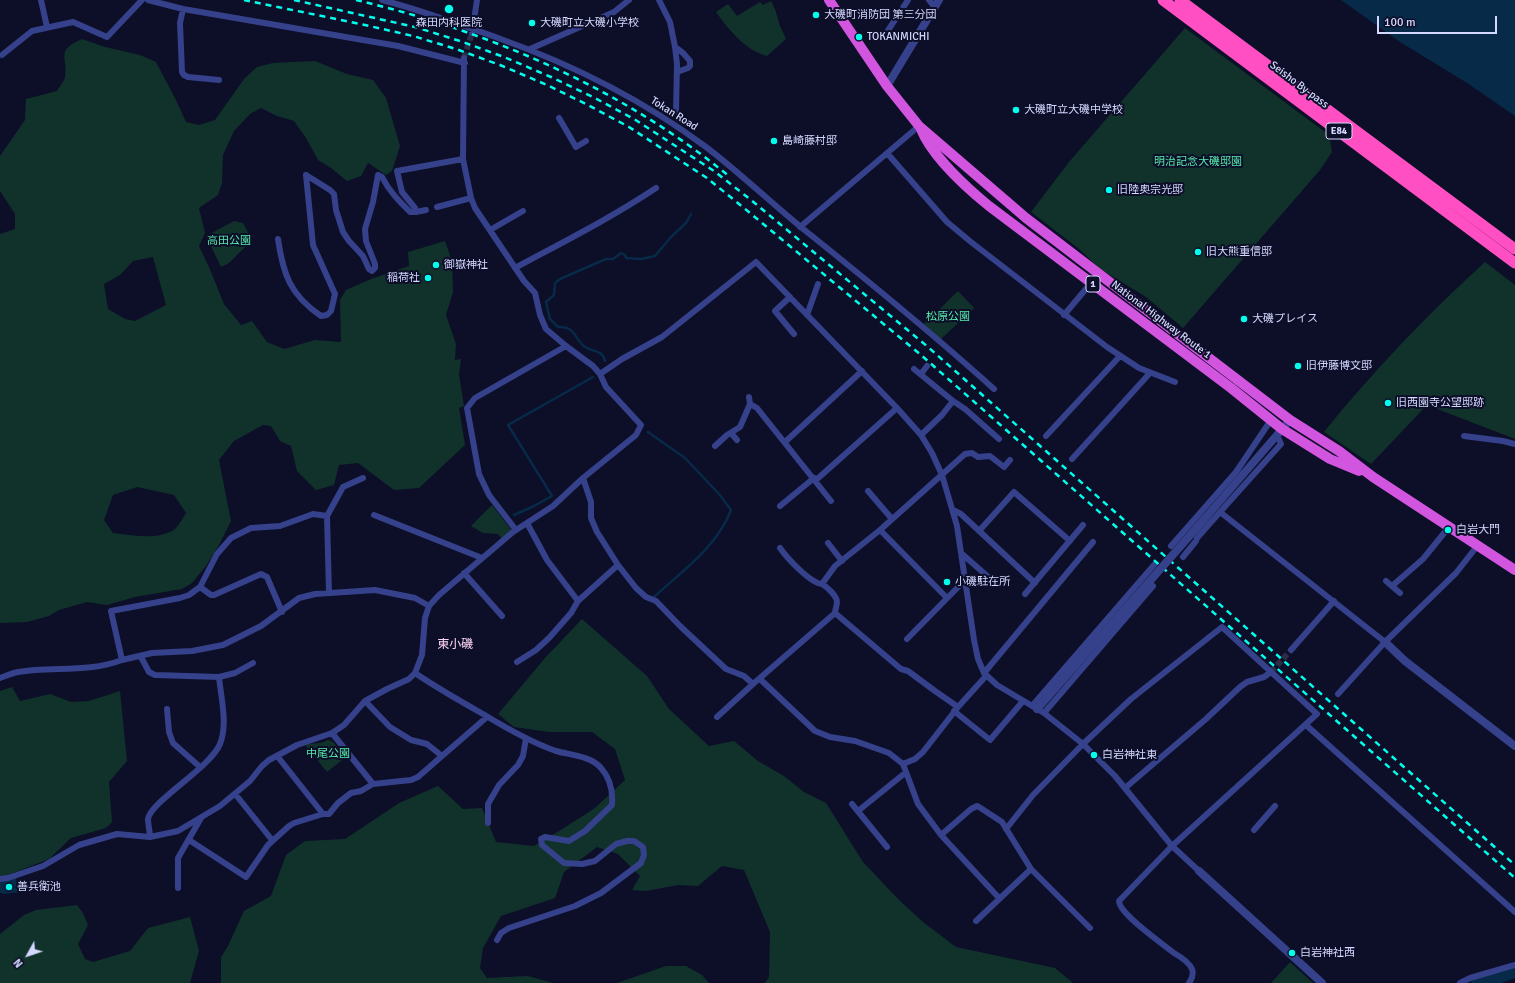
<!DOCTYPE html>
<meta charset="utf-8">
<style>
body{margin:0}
#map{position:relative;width:1515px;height:983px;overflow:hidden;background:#0d0e28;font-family:Signika,sans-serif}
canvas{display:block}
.north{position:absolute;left:8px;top:935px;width:40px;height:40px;-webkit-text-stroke:3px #0d0e28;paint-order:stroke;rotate:230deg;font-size:11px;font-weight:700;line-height:16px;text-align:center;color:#d4d7ff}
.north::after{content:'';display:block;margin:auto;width:14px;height:18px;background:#d4d7ff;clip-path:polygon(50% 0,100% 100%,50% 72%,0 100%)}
.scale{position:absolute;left:1377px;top:16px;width:120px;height:18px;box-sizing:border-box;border:2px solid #d4d7ff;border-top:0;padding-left:5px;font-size:12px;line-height:14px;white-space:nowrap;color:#d4d7ff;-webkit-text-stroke:3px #0d0e28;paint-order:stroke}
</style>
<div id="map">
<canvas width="1515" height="983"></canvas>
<div class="north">N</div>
<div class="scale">100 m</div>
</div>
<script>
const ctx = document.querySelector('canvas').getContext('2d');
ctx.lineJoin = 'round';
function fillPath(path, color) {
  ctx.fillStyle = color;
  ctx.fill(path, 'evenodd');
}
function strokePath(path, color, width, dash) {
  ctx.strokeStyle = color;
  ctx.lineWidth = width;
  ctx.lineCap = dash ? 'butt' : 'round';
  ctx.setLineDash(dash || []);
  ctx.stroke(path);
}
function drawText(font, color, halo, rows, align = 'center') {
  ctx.font = font + ' Signika,"Noto Sans JP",sans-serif';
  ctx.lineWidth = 4;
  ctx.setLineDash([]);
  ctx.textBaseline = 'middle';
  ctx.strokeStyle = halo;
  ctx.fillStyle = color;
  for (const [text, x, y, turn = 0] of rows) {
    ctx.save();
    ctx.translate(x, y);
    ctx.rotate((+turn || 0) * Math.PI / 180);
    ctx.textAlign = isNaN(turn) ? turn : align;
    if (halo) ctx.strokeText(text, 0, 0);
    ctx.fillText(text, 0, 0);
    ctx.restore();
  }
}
const green = new Path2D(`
 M771 1 775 9 780 26 786 39 767 56C746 51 728 29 716 12L728 4 737 16 760 2 763 5Z
 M1185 28 1329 135 1332 152 1320 170 1183 328 1146 297 1100 269 1078 248 1031 212 1069 162Z
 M82 39 105 47 140 55 156 62 175 98 186 122 199 125 215 120 244 79 257 67 273 63 315 61 347 74 373 80 386 98 400 146 392 171 386 175 368 163 361 176 347 181 331 168 318 160 306 138 294 121 277 116 261 108 250 114 234 131 223 155 222 183 218 195 199 208 205 233 199 246 209 267 224 304 241 325 252 321 267 342 284 349 315 340 341 342 340 300 346 290 371 279 409 266 408 252 445 241 452 261 453 292 446 315 456 344 455 360 461 359 459 375 464 406 459 408 465 445 419 488 394 490 358 463 339 465 334 485 316 490 297 471 291 446 280 441 271 426 263 425 234 441 219 460 231 521 219 545 206 566 192 583 182 589 135 597 107 605 87 602 59 610 49 616 27 622 0 623V234L15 229V214L0 191V156L25 120 26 99 57 91C59 87 64 82 65 77 68 55 55 51 82 39ZM153 257 166 305 135 321 125 319 108 309 104 284 120 275 133 261ZM137 487 174 495 186 513C183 518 179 525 175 529 157 541 132 535 113 533L104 520 113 495Z
 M234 221 243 223 252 240 229 263 221 267 206 236Z
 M1485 262 1515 285V439L1427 405 1371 464 1324 432C1373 371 1427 315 1485 262Z
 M958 291 974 308 939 341 922 326Z
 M492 505 513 532 503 540 498 534 483 533 471 526Z
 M582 619 647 676 669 709 709 746 734 741 758 761 784 776 804 792 826 803 863 862 900 901 923 922 956 947 1055 968 1073 983H765L769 977 770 932 744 870 722 866 698 886 678 885 646 891 632 890 640 876 618 854 597 847 564 872 555 898 501 916 483 948 480 968 487 978 528 976 553 983H221V957L228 946 244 911 271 896 286 855 305 841 345 839 399 803 438 786 463 809 482 808 496 842 534 846 564 828 595 808 625 780 615 749 592 732H549L514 727 498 714 545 658Z
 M12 687 20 701 50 694 71 702 89 701 120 691 127 761 109 782 112 822 106 828 71 838 49 859 0 878V691Z
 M328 740 333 742 346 757 327 772 306 746 307 744 321 743Z
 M77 905 83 913 88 925 78 944 85 959 93 962 130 951 148 928 190 917 199 951 190 983H0V934L24 915 36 910Z
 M1290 962 1313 983H1271Z
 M666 966H686L702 975 709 983H617Z`);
const water = new Path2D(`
 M1341 0H1515V116L1467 83 1400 42Z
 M16 878 19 892 5 894 0 893V882Z`);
const stream = new Path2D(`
 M605 361C603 350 593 352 585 347 574 339 576 326 558 327L550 319 546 302 554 295 555 283 560 279 606 259H613L621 253 625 255 626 258 641 259 655 256 671 237 686 223 691 214
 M648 432 685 458 719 494 731 510C717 547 682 571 654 597
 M514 515 534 506 552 496 508 425 593 377`);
const river = new Path2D(`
 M1478 983 1515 971`);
const minorTunnel = new Path2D(`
 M464 58 472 33
 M1271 672 1291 650`);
const minor = new Path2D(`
 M41 0 47 27
 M148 0 183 9 398 46 465 63
 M382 0C421 10 459 24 498 38 571 64 643 100 706 147 739 172 770 202 802 228 867 280 932 333 994 389
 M659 0 670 22 675 47 677 64 676 112
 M929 0 934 6
 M183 9 180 23 182 72 184 75 188 77 219 80
 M472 33 477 0
 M885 35 908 0
 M675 47 683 53 690 61V66L688 68 677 72
 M530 49 614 12 629 0
 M2 55 32 31 73 22 107 37 142 0
 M559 118 576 147 586 141
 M887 153 947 222 971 242 1107 347 1139 368 1175 382
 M306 175 330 190 334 194 336 210 343 232 349 241 363 256 369 269 372 271 375 268V264L366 241 365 229 373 202 378 175 382 177C389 191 399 201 410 212H416L415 208 402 192 397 171 463 159
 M437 207 471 198
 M416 212 426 210
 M800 227 919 126
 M490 230 523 211
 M278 239C283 274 290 295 321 316L327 315 331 311 335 294 313 245 306 175
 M515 268C563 242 611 218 656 188
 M790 297 775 311 794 334
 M807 315 818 284
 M1064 315 1091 283
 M914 369 953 401 942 415 921 435
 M600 374 622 359 662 337 756 262 897 408 921 435 932 453 942 475 957 526 974 640 978 659 984 673 997 685 1044 713 1083 744 1115 776 1172 846 1199 871
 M921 374 927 366
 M749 397 750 404 757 408 831 501
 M953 401 965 409 999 439
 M731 433 737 440
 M1277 435 1281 444 1220 512 1385 642
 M1046 436 1120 356
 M1464 436 1503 441 1515 444
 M785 442 862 371
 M715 446 727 435 740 427 750 404
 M1072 459 1150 373
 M583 478 591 502V518L597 532 618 565 636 588 646 597 656 601 680 626 726 669 744 676 753 684 835 613
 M816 480 897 408
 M868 491 892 519
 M780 506 814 478
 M953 510 961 514 1035 583
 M374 515 482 558
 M527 523 547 560 578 601
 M516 530 489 495 479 474 467 408 475 398 566 346
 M880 530 947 598
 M979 531 1014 492 1070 541
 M828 543 842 561
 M1171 546 1236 472 1271 420
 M780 548C787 558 810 583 822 584L835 566 880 530 965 454 972 453 978 457 990 456 1004 467 1010 460
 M961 553 994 582
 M1183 557 1196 541 1197 538 1220 512
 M464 573 502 616
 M1386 581 1400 593
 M822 584C827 587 837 596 837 602 837 605 835 610 835 613L901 669 908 671 935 691 958 707 986 676
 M1392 586 1423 559 1449 527
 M200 587 217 554 231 538 251 528 280 526 313 514 327 516
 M329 593 327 516 343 487 363 478
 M1025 594 1083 525
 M282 612 267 577 261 574 214 595H211L200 587 189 595 180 598 111 611 122 660 152 653 192 651 223 645 261 626 299 598 315 594 375 590 415 598 429 606
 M907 639 965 580
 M1291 650 1334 601
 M141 657 149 672 155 675 219 677 235 673 253 663
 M517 662 536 650 549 638 571 613 578 601 618 565
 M415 673C437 688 460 701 483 714 506 728 530 742 556 751 570 755 591 756 601 768 610 778 613 792 612 805L585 831 569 841 545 837 541 839 542 845 564 863 582 864 595 861 616 844 627 841H634L643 847 644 855 641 863 601 893 575 906 509 928 501 933 497 940
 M984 673 1093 542
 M0 678C6 676 12 673 18 672 52 666 88 673 122 660
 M760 679 815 731 830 737 855 741 889 753 903 764 915 759 923 752 958 707
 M1338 694 1385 642 1456 573 1478 545
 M365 701 390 727 411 740 427 744 442 756 487 717
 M1032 706 1154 565
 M167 709 169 732 173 743 200 767
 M954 711 990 740 1023 701
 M1044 713 1153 586
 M717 717 753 684
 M1306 725 1515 912
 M332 733 373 784
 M278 757 323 814
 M903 764 918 804 941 835 999 898
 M1125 788 1206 719 1240 687 1247 682 1264 677 1271 672
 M236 795 272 840
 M852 804 887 847
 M858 811 905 773
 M488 823V804L499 785 518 765 523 756 526 738
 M1006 829 1033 795 1083 744 1131 699 1222 627 1317 714 1172 846 1119 901C1119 914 1163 944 1174 953 1181 957 1189 962 1192 969 1194 975 1192 979 1189 983
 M1254 830 1275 806
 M941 835 971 809 977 806 979 807 1002 822 1031 869 1090 928
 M150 837C150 832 148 824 148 819 150 802 210 768 220 744 228 724 221 698 219 677
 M189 840 246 877 268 845 289 826 294 823 323 814H329L338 803 351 793 361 791 373 784 411 780 418 777 442 756
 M0 879 8 878 43 866 79 845 117 834 150 837 178 831 220 806 250 781 262 766 269 760 297 745 332 733 344 725 365 701 387 689 409 679 415 673 422 655 425 618 429 606 439 595 513 532 553 506 583 478 636 435 641 425 606 387 600 374 593 366 566 346 546 329 540 315 535 293 524 281 475 208 471 198 463 159 464 58
 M178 888V858L201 818
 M976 921 1031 869
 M1460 983 1470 978 1515 965`);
const tertiary = new Path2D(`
 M887 86 939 0
 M1207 516 1290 420
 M1385 642 1405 661 1515 746
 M1037 709 1105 632
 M1199 871 1322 983`);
const trunk = new Path2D(`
 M829 0 887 86 919 126 1026 218 1290 420 1339 451 1373 477 1515 570
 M921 129C932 156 967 188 989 206L1231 388 1282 429 1330 459 1359 471`);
const motorway = new Path2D(`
 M1163 0 1515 263
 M1180 0 1515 249`);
const rail = new Path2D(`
 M244 0 365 25 413 36 456 49 500 65 547 85 588 105 629 127 707 178 744 208 921 355 1515 878
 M294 0 415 27 460 41 504 57 551 77 593 97 634 119 714 171 751 200 928 347 1515 865
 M356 0C489 31 625 90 730 177`);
const tertiaryBridge = new Path2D(`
 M1105 632 1207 516`);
const markers = [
 [449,9,5,"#00ffec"],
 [816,15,4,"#00ffec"],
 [532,23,4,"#00ffec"],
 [859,37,4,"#00ffec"],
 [1016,110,4,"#00ffec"],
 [774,141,4,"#00ffec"],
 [1109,190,4,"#00ffec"],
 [1198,252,4,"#00ffec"],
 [436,265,4,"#00ffec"],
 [428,278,4,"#00ffec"],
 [1244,319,4,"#00ffec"],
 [1298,366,4,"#00ffec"],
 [1388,403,4,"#00ffec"],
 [1448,530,4,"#00ffec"],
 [947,582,4,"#00ffec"],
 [1094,755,4,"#00ffec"],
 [9,887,4,"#00ffec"],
 [1292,953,4,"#00ffec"]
];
const shields = [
 [1339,131,26],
 [1093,284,14]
];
const shieldNames = [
 ["E84",1339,131],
 ["1",1093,284]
];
const poiNames = [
 ["大磯町消防団 第三分団",824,15],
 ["森田内科医院",449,23,"center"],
 ["大磯町立大磯小学校",540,23],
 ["TOKANMICHI",867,37],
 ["大磯町立大磯中学校",1024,110],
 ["島崎藤村邸",782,141],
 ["旧陸奥宗光邸",1117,190],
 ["旧大熊重信邸",1206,252],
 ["御嶽神社",444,265],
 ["稲荷社",420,278,"right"],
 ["大磯プレイス",1252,319],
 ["旧伊藤博文邸",1306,366],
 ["旧西園寺公望邸跡",1396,403],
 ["白岩大門",1456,530],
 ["小磯駐在所",955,582],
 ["白岩神社東",1102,755],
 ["善兵衛池",17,887],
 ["白岩神社西",1300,953]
];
const streetNames = [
 ["Seisho By-pass",1299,85,37],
 ["Tokan Road",674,114,32],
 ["National Highway Route 1",1161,320,37]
];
const parkNames = [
 ["明治記念大磯邸園",1198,162],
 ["高田公園",229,241],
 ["松原公園",948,317],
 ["中尾公園",328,754]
];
const neighbourhoodNames = [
 ["東小磯",455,645]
];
fillPath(green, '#10322b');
fillPath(water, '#062a48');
strokePath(stream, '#062a48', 2.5);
strokePath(river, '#062a48', 14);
strokePath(minorTunnel, '#2b2c48', 6, [6, 3]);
strokePath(minor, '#35418a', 6);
strokePath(tertiary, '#35418a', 8);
strokePath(trunk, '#d255e0', 10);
strokePath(motorway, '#ff4fc2', 11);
strokePath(rail, '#00ffec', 2.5, [6, 5]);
strokePath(tertiaryBridge, '#35418a', 8);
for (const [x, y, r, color] of markers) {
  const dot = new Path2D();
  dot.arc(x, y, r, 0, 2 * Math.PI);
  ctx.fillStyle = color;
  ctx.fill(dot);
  strokePath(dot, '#0d0e28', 1.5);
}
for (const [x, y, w] of shields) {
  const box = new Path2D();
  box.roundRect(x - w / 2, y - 8, w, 16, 3);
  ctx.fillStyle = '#0d0e28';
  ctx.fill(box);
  strokePath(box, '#d4d7ff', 1);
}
drawText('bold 10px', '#d4d7ff', null, shieldNames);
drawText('11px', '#d4d7ff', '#0d0e28', poiNames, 'left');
drawText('11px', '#d4d7ff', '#0d0e28', streetNames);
drawText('11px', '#56e9aa', '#0d0e28', parkNames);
drawText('12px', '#ffd6f7', '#0d0e28', neighbourhoodNames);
</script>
